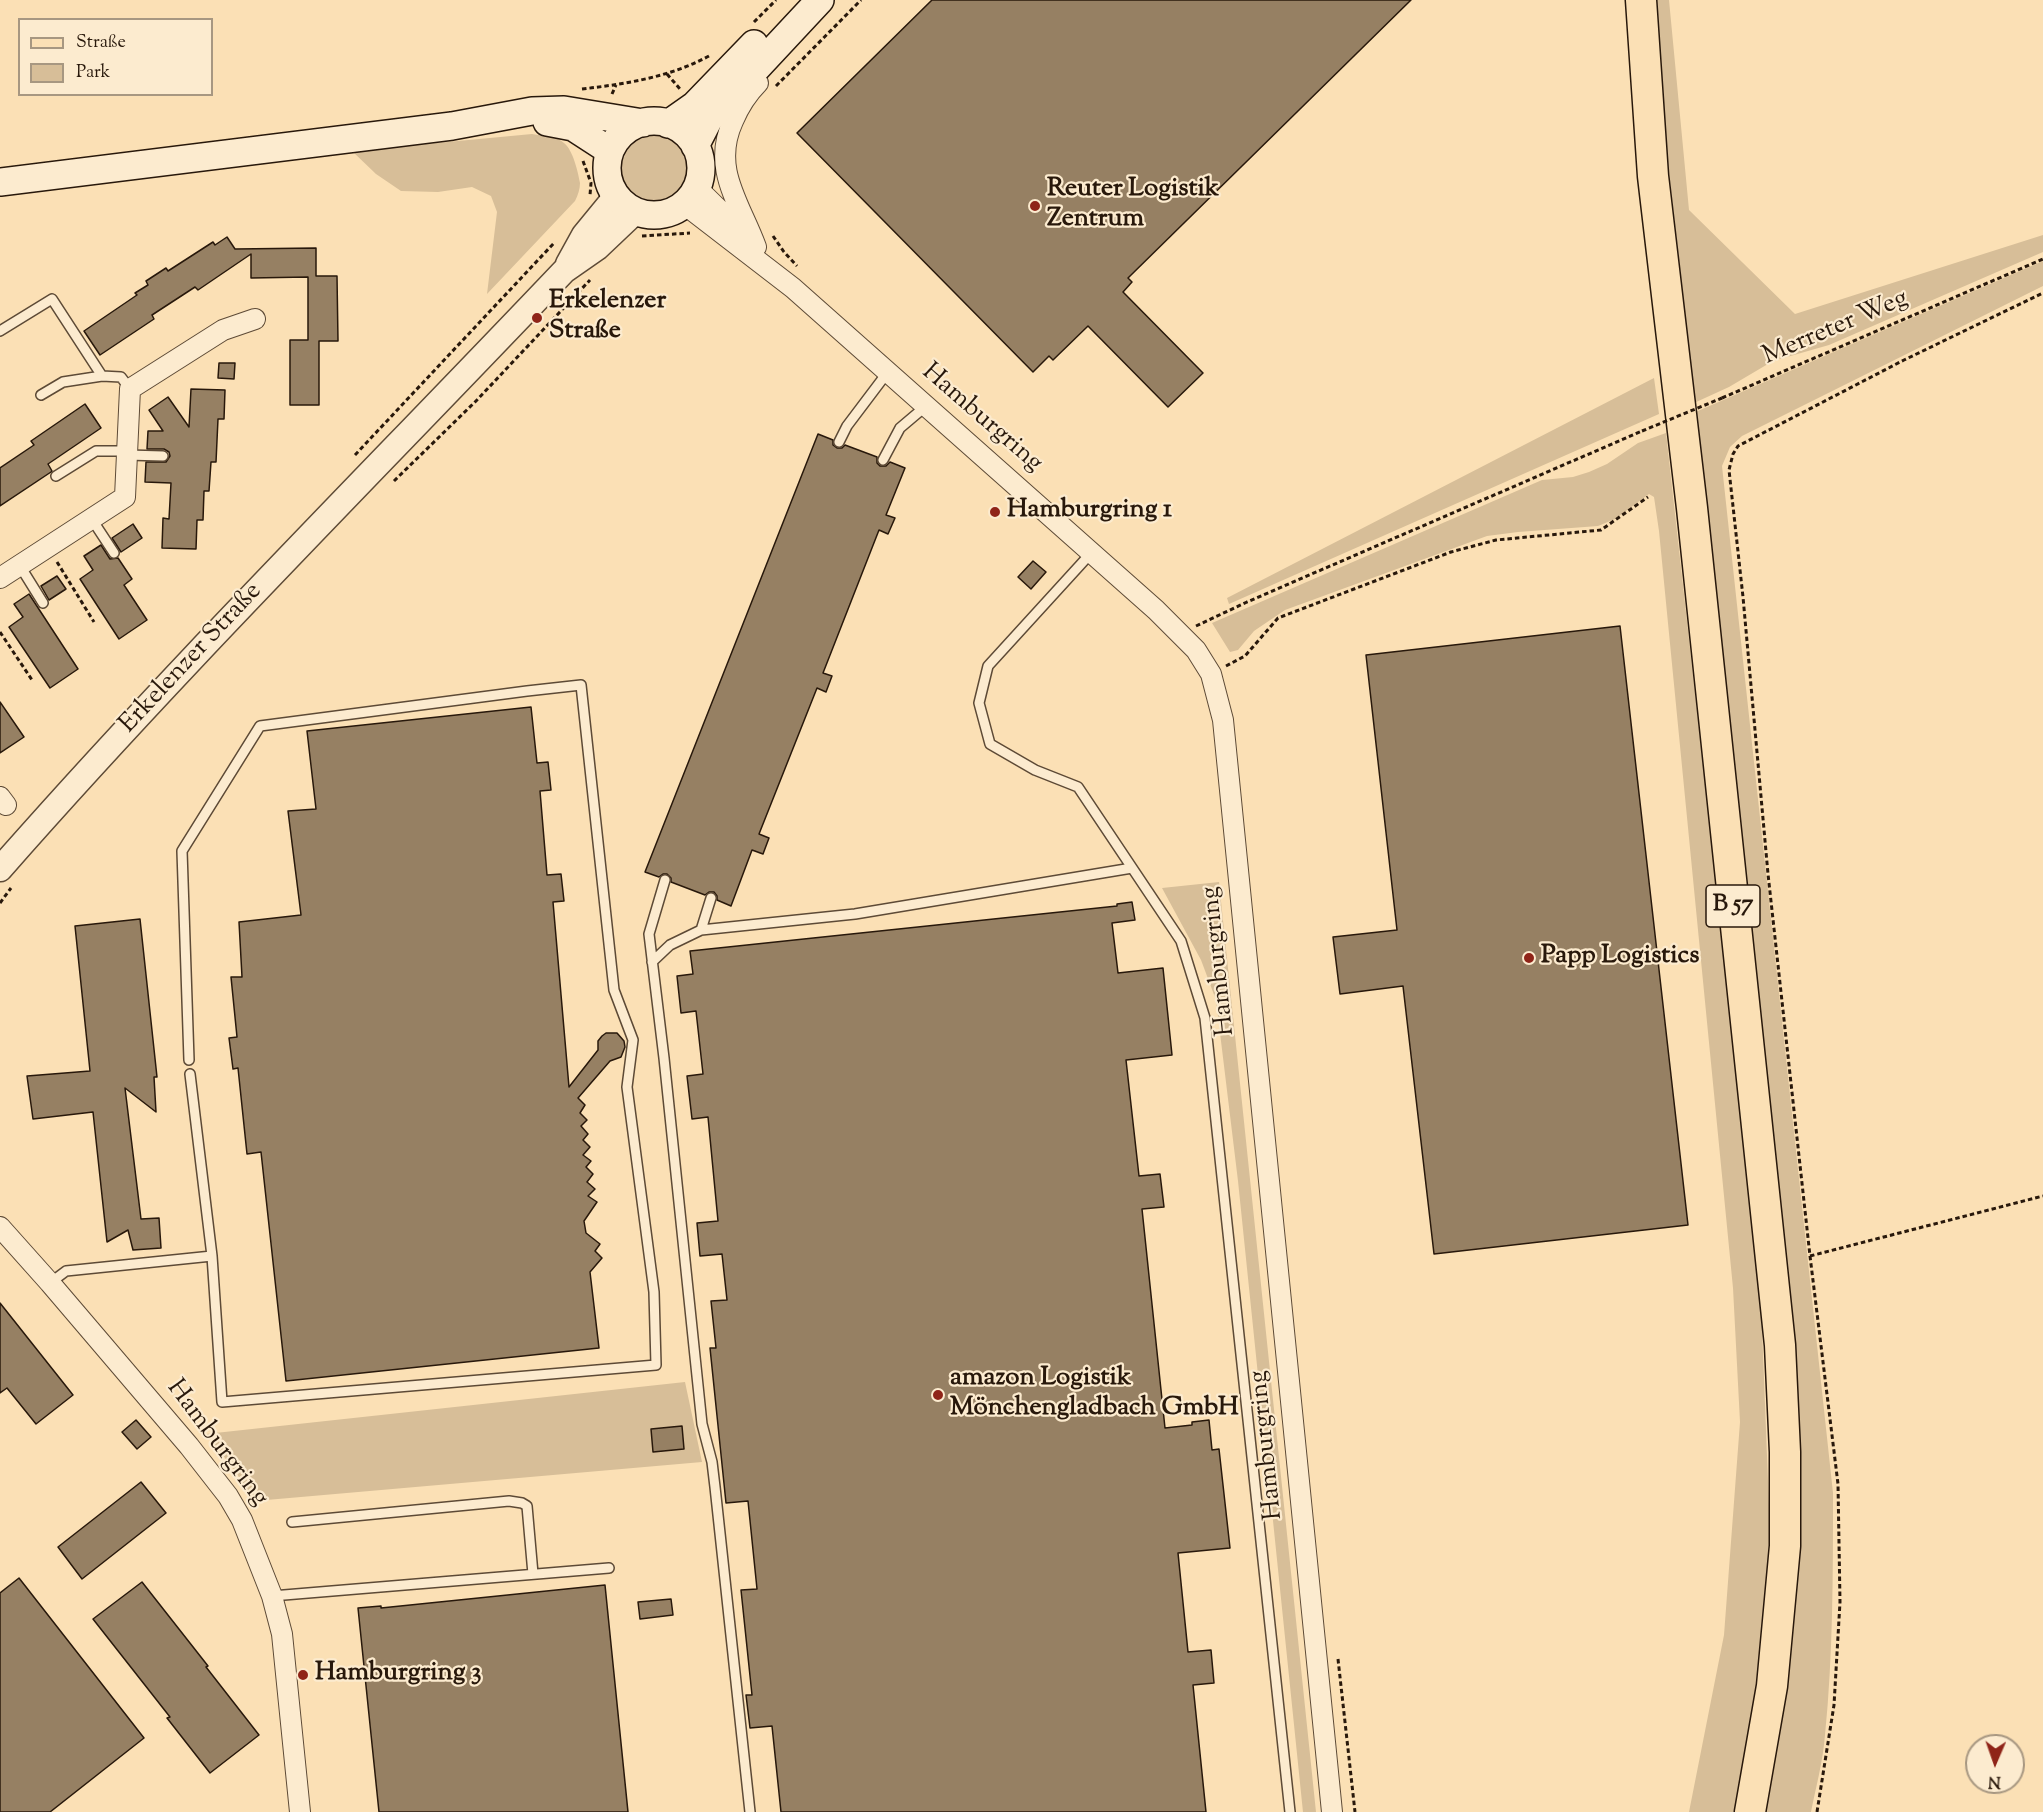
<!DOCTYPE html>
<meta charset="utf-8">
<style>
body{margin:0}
#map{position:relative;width:2043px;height:1812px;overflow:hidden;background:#fbe0b5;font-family:"Sorts Mill Goudy",serif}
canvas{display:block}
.legend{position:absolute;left:18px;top:18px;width:195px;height:78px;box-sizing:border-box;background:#fcebcf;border:2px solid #a79781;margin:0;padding:8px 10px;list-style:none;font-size:18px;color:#28180b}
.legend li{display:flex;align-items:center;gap:12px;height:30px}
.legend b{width:30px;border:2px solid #a79781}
.north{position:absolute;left:1965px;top:1734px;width:60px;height:60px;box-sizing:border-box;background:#fcebcf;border:2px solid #a79781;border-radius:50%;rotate:182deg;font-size:16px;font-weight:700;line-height:24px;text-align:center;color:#28180b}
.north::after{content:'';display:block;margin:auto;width:21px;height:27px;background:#8f2418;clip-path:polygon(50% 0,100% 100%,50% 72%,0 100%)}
</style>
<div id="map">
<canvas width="2043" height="1812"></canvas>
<ul class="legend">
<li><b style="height:8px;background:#fbe0b5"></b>Straße</li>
<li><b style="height:16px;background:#d7be98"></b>Park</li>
</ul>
<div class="north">N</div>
</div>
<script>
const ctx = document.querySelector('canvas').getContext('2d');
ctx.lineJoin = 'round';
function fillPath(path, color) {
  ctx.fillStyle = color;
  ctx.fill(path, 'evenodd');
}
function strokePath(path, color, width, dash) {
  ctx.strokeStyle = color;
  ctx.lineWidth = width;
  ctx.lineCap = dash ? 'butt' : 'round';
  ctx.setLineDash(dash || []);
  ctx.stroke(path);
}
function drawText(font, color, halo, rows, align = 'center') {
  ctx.font = font + ' "Sorts Mill Goudy",serif';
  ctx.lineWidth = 4.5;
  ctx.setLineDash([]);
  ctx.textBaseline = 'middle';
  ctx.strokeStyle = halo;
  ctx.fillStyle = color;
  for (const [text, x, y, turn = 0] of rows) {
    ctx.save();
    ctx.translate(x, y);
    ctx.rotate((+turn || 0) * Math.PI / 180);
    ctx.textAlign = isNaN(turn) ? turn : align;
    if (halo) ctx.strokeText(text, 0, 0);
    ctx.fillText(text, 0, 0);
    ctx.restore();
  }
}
const green = new Path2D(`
 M1649 0H1669L1689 210 1795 314 2043 235V252L1829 345 1773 361 1729 387 1694 403 1681 277Z
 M618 170a36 36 0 1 1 72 0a36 36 0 1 1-72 0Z
 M532 134C543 136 556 135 564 143 573 150 578 172 580 183 580 189 578 195 575 201L487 294 497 212 491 196 472 187 438 192 401 191 376 174 352 151Z
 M2043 261V286L1742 436 1730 447 1722 466 1833 1493C1833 1574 1833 1655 1825 1735 1823 1761 1816 1787 1811 1812H1763L1795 1541 1691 414Z
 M1654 378 1659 414 1229 604 1227 598Z
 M1666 433 1760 1276 1770 1533 1757 1712 1734 1812H1689L1724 1635 1740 1422 1733 1288 1659 531 1654 497 1649 494 1615 519 1598 526 1518 532 1487 536 1285 610 1254 631 1238 650 1230 652 1212 623 1542 480 1573 477 1589 472 1607 464 1638 443Z
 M1219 882 1316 1812H1303L1238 1181 1216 1000 1201 960 1162 888Z
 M685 1382 702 1462 255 1501 233 1468 206 1434Z`);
const building = new Path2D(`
 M932 0H1411L1128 278 1132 282 1123 292 1203 373 1168 407 1088 326 1053 360 1049 356 1033 372 797 133Z
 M227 237 235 249 316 248V276H337L338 341H319V405H290V340H308V277L251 278V254L198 290 195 287 152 315 154 319 100 355 84 331 137 295 135 293 148 285 146 281 166 268 168 271 213 242 215 245Z
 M219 363H235L234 379 218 378Z
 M191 389 225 390 224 419H218L216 462H211L209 491H204L203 520H197L196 549 162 548 163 518 169 519 171 483 145 482 146 462H166L170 456 169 452 164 449H147L148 431H163L149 410 168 397 189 427Z
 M85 404 101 428 48 464 52 471 51 472 0 506V468L34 445 31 441Z
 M818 434 833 440V445L837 448H842L845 445 877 457V463L880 466H886L890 462 905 468 886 515 895 518 888 534 879 530 823 673 832 676 826 692 817 688 759 834 769 838 763 854 752 850 731 906 717 900V896L714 892H709L705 895 671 882V878L667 874H663L659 877 645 872Z
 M133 524 142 538 121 552 112 538Z
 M101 545 110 559 118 558 132 579 124 585 147 620 119 639 80 579 93 570 84 556Z
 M1033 561 1046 572 1031 589 1018 577Z
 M57 576 66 589 49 600 41 586Z
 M29 594 78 669 50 688 9 627 23 617 14 604Z
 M1620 626 1688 1225 1434 1254 1403 986 1340 994 1333 937 1397 930 1366 655Z
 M0 702 24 737 0 753Z
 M531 707 537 763 548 762 551 790 540 791 547 875 561 874 564 901 553 902 569 1087 598 1050V1041L602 1036 606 1033H617L624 1041 625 1047 621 1057 610 1061 578 1098 585 1105 580 1113 587 1120 581 1126 588 1134 583 1140 590 1147 583 1155 591 1161 586 1167 593 1174 587 1182 595 1189 588 1196 597 1202 584 1221 586 1233 600 1244 595 1251 602 1258 590 1272 599 1348 286 1381 261 1152 247 1154 238 1068 233 1069 229 1038 237 1037 231 977H242L239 922 301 915 288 811 316 809 307 731Z
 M1132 902 1135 920 1112 923 1118 973 1163 968 1172 1055 1126 1060 1139 1176 1160 1174 1164 1207 1142 1209 1165 1428 1192 1425V1422L1209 1420 1212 1450 1219 1449 1230 1548 1178 1553 1188 1652 1211 1650 1214 1683 1193 1685 1206 1812H781L772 1726 750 1728 746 1695H752L741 1590 757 1589 748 1501 726 1503 710 1348H716L711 1301 727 1300 722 1254 700 1256 697 1223 718 1221 708 1117 692 1119 687 1076 703 1074 696 1011 681 1013 677 976 693 974 690 951 1117 906V904Z
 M140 919 157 1077H154L156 1112 125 1088 141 1219 159 1218 161 1248 133 1250 128 1230 107 1242 93 1112 33 1119 27 1076 90 1071 75 926Z
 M0 1303 73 1395 36 1424 7 1388 0 1393Z
 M136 1420 151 1437 137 1449 122 1432Z
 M682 1426 684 1449 653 1452 651 1429Z
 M141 1482 166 1513 82 1579 58 1547Z
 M19 1578 144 1738 50 1812H0V1593Z
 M142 1582 208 1666 206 1667 259 1735 210 1773 167 1718 170 1717 93 1619Z
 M605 1585 628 1812H379L358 1608 381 1606V1608Z
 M671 1599 673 1615 640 1619 638 1602Z`);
const path = new Path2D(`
 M754 22 776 0
 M667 74 680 89
 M776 86 861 0
 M582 89C626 84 670 77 709 56
 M612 94 616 85
 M583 161 591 183 590 195
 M642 236 690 233
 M773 236 784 252 797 266
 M1722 398 2043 259
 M355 455 554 243
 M394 481 476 401 590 280
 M57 562 94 622
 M1196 626 1247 602 1642 431
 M0 632 32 680
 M1226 666 1245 656 1278 618 1451 552 1496 540 1601 530 1648 497
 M0 903 11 888
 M1810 1256 2043 1196
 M1338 1659 1355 1812
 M1817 1812 1834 1705 1840 1602 1838 1484 1810 1256 1768 874 1743 597 1729 470 1733 454 1738 446 1904 360 2043 293`);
const service = new Path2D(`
 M0 331 52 299 102 376 121 377 130 389
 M41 395 63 382 102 376
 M839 442 847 426 887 373
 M127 455 163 456
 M883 460 900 428 926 406
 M56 476 96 451H127
 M91 518 114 553
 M1092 552 988 666 979 703 990 744 1035 770 1078 787 1181 941 1205 1018 1290 1812
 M20 566 43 603
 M665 880 649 934 664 1058 702 1424 712 1462 715 1487 750 1812
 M701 930 711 898
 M652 962 670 945 701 930 855 914 1132 868
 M190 1074 212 1256
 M50 1283 66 1271 212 1256 222 1402 656 1365 654 1292 627 1087 633 1040 614 990 581 685 527 691 260 726 182 851 189 1060
 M292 1522 509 1501 522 1503 527 1506 533 1574
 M272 1596 609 1568`);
const minor = new Path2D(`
 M697 188 749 239
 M684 204 793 288 1156 610 1196 650 1211 674 1223 720 1332 1812
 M756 247C740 203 711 169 733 121 739 107 747 94 758 83
 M0 578 125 497 130 389 223 330 255 319
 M0 797 6 805
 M0 1227 50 1283 189 1446 228 1496 242 1520 272 1596 282 1634 300 1812`);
const tertiary = new Path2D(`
 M568 264 584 235 616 196
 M0 869C181 663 375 470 564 271L597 248 635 212`);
const secondary = new Path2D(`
 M607 168a47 47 0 1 1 94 0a47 47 0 1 1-94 0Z
 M547 122 573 127 610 151
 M668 124 695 105 754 44
 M695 146 709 119 820 0
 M0 182 452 126 532 111 564 110 643 123`);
const primary = new Path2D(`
 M1641 0 1653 176 1692 508 1780 1345 1785 1452V1546L1772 1686 1750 1812`);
const pathBridge = new Path2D(`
 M1642 431 1722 398`);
const markers = [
 [1035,206,6,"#8f2418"],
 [537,318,6,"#8f2418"],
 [995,512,6,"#8f2418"],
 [1529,958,6,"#8f2418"],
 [938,1395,6,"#8f2418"],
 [303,1675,6,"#8f2418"]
];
const shields = [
 [1733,906,54]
];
const shieldNames = [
 ["B 57",1733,906]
];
const poiNames = [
 ["Reuter Logistik",1047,191],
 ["Zentrum",1047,221],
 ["Erkelenzer",549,303],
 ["Straße",549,333],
 ["Hamburgring 1",1007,512],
 ["Papp Logistics",1541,958],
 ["amazon Logistik",950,1380],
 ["Mönchengladbach GmbH",950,1410],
 ["Hamburgring 3",315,1675]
];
const streetNames = [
 ["Merreter Weg",1836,329,-23],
 ["Hamburgring",981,419,41],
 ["Erkelenzer Straße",192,659,-47],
 ["Hamburgring",1220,961,-96],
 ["Hamburgring",216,1444,53],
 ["Hamburgring",1268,1445,-96]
];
fillPath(green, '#d7be98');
fillPath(building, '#968063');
strokePath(building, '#28180b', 1.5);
strokePath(service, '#5d4a36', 12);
strokePath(minor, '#5d4a36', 22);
strokePath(tertiary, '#5d4a36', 27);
strokePath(secondary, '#28180b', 30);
strokePath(primary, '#28180b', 33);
strokePath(path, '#28180b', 3, [4.5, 3]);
strokePath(service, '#fcebcf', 9);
strokePath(minor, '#fcebcf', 20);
strokePath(tertiary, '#fcebcf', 24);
strokePath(secondary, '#fcebcf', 27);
strokePath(primary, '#fbe0b5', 30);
strokePath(pathBridge, '#28180b', 3, [4.5, 3]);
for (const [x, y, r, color] of markers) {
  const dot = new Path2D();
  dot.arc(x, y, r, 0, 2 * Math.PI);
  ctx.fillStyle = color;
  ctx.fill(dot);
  strokePath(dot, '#fcebcf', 2);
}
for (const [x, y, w] of shields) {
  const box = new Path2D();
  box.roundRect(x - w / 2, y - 21, w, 42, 4.5);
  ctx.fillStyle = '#fcebcf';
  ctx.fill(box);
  strokePath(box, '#28180b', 1.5);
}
drawText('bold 24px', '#28180b', null, shieldNames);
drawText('bold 26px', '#28180b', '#fcebcf', poiNames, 'left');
drawText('26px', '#28180b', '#fcebcf', streetNames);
</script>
